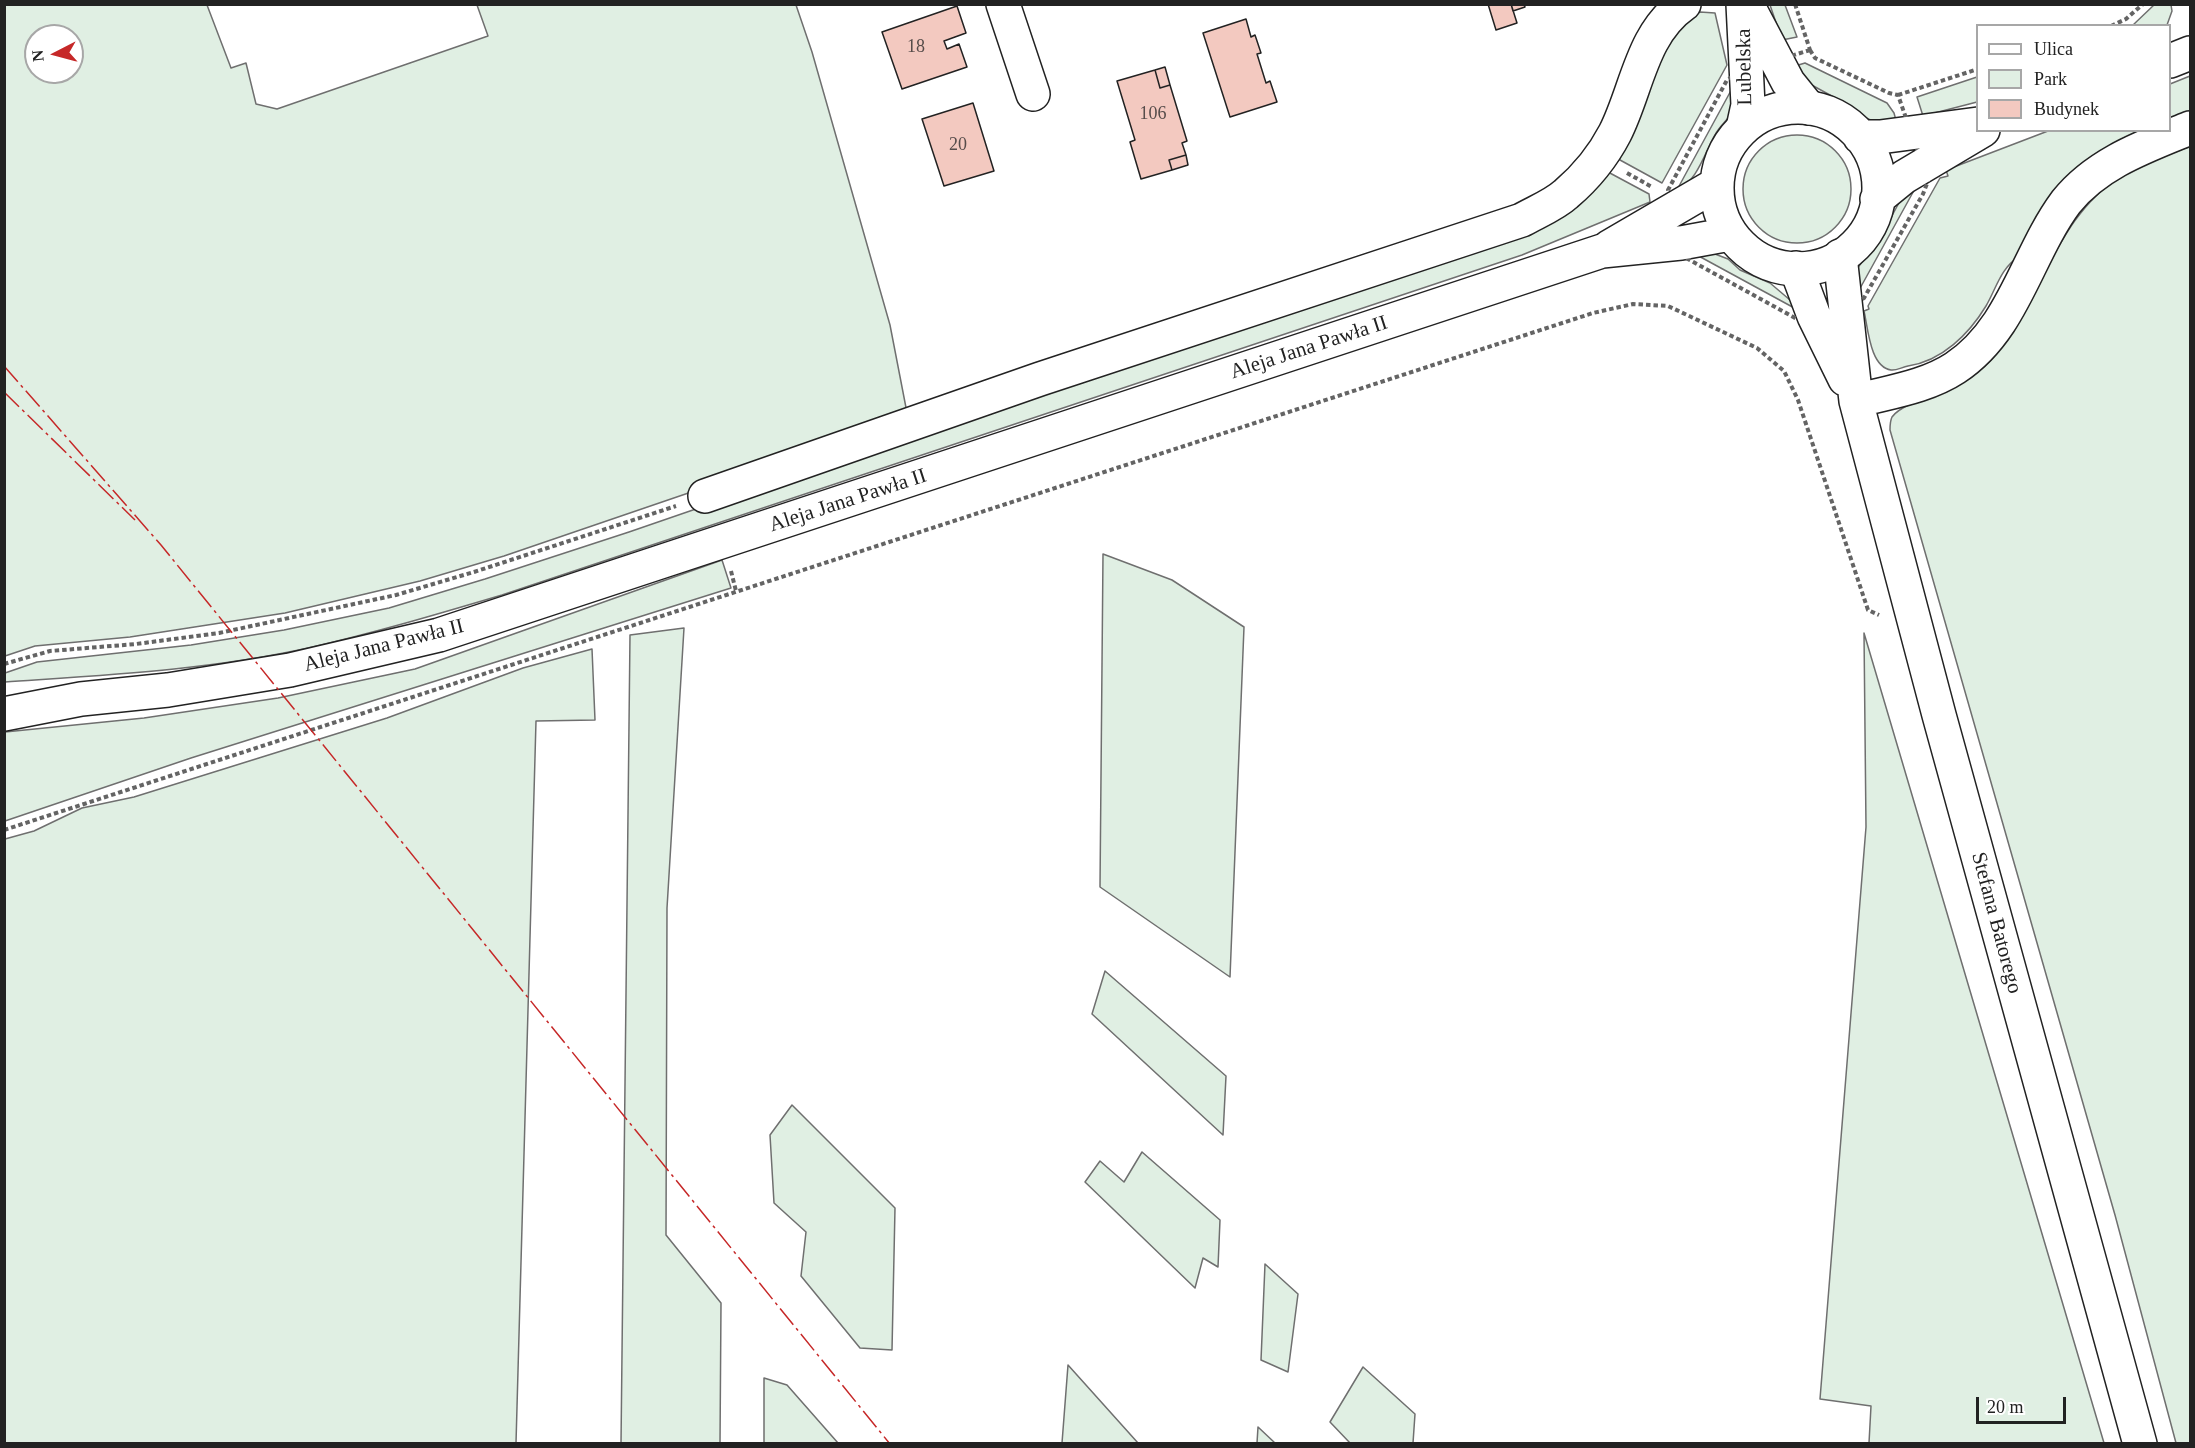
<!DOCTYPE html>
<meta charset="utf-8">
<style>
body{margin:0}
#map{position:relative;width:2195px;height:1448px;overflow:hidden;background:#fff;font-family:"Times New Roman",serif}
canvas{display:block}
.frame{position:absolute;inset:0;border:6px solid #222;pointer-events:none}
.legend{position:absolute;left:1976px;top:24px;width:195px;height:108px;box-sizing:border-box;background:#fff;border:2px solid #a7a7a7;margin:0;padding:8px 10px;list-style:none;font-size:18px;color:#222}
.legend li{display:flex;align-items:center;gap:12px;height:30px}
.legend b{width:30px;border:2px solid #a7a7a7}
.north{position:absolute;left:24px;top:24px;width:60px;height:60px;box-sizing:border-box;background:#fff;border:2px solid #a7a7a7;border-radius:50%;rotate:264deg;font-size:16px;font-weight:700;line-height:24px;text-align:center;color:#222}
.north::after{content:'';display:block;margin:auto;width:21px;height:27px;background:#c62828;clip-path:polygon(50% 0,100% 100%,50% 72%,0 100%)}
.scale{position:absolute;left:1976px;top:1397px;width:90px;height:27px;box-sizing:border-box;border:3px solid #222;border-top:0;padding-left:8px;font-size:18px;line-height:21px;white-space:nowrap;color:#222;-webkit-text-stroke:4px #fff;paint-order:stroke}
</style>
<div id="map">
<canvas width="2195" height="1448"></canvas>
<div class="frame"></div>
<ul class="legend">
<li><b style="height:8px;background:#fff"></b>Ulica</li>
<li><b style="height:16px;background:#e0efe3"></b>Park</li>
<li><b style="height:16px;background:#f3c9c0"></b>Budynek</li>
</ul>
<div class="north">N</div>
<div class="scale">20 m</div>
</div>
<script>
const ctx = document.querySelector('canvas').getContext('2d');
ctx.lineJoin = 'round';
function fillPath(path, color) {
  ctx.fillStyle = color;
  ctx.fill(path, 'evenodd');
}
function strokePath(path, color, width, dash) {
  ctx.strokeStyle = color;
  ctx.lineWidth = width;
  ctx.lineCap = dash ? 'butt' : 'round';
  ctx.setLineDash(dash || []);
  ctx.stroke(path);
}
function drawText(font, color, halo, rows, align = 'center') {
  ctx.font = font + ' "Times New Roman",serif';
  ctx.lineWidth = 4.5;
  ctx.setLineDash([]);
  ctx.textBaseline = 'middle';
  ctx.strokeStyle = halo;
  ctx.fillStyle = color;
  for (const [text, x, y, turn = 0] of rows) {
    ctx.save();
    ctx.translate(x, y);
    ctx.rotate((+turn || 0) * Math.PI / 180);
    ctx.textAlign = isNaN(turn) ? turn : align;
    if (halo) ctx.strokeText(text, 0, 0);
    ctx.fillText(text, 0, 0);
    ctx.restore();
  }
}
const green = new Path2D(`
 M2155 4 2171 5 2172 11 2167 25H2133Z
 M5 5H207L231 68 246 63 256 104 277 109 488 36 477 5H796L812 52 890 325 908 418 504 556 420 581 285 613 130 637 35 646 5 656ZM36 36H72V72H36Z
 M1770 5H1785L1797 37 1782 40Z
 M1700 12 1715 13 1727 65 1662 183 1620 160 1616 149 1643 87 1681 21Z
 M1805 63 1887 103 1894 113 1897 124 1878 123 1861 116 1839 100 1808 83 1795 66Z
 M2190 76V114L2170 122V84Z
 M1977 77V102L1923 116 1917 97Z
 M1734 85C1734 92 1736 101 1734 108 1730 119 1720 125 1715 135 1706 150 1696 184 1678 188Z
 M2048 131H2146L2019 257C2001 267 1996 289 1986 306 1969 334 1942 361 1908 366 1902 367 1896 371 1891 370 1870 367 1868 328 1864 311L1869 309 1868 306 1940 178 1948 176 1946 170Z
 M1743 189a54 54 0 1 1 108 0a54 54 0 1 1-108 0Z
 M2190 146V1443H2176L2115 1215 1890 430C1890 426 1890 421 1892 417 1902 403 1938 395 1954 387 1967 380 1981 371 1991 360 2006 344 2016 321 2028 302 2053 259 2074 205 2119 178 2141 164 2166 156 2190 146Z
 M1608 172 1649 194 1650 202 1522 255 502 595C438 614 374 633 308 648 209 670 106 675 5 682V673L37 662 191 645 284 630 389 608 485 579 629 532 1152 352Z
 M1917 185 1858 292 1855 274 1859 266 1880 238 1901 199Z
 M1695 254H1715L1728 259 1740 270 1770 283 1790 300 1798 310Z
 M1103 554 1172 580 1244 627 1230 977 1100 887Z
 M722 560 731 588 191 758 5 821V732L144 718 278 698 415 669Z
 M684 628 667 908 666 1235 721 1303 720 1443H621L630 635Z
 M1864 633 2104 1443H1869L1871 1406 1820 1399 1866 827Z
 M592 649 595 720 536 721 516 1443H5V839L34 831 82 808 134 797 387 718 523 668Z
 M1105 971 1226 1076 1223 1135 1092 1014Z
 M792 1105 895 1208 892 1350 860 1348 801 1276 806 1232 774 1203 770 1135Z
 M1142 1152 1220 1220 1218 1267 1203 1258 1195 1288 1085 1182 1100 1161 1124 1182Z
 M1265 1264 1298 1294 1288 1372 1261 1360Z
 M1068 1365 1138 1443H1062Z
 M1363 1367 1415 1414 1413 1443H1350L1330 1422Z
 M764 1378 787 1385 838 1443H764Z
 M1258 1427 1275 1443H1257Z`);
const building = new Path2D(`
 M1488 4H1511L1517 23 1496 30Z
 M1511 4H1524L1525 7 1513 11Z
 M957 6 966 33 944 41 947 49 959 44 967 67 902 89 882 32Z
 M1246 19 1251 37 1255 35 1261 53 1257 54 1266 83 1270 81 1277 102 1230 117 1203 33Z
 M1165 67 1170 85 1160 88 1155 70Z
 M1155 70 1160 88 1170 85 1187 141 1182 143 1186 155 1169 160 1172 170 1141 179 1130 142 1135 140 1117 81Z
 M973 103 994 171 944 186 922 119Z
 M1186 155 1188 165 1172 170 1169 160Z`);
const path = new Path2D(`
 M1795 4 1810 50
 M2111 26 2126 19 2143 4
 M1810 50 1815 58 1889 93 1898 95 1928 181 1923 194 1864 298 1852 305 1797 319 1686 258 1683 254 1668 190 1727 80 1739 72Z
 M1898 95 1978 69
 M1627 173 1652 187
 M731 571 736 591
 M4 664 50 651 136 644 219 633 396 595 474 572 676 506
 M4 830 1593 313 1633 304 1668 306 1757 348 1784 371 1798 400 1868 610 1879 615`);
const minor = new Path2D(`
 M1003 4 1033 94
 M1747 4 1788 82 1809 108
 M1743 128 1748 105 1743 4
 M1840 256 1856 401 1939 715 2140 1444
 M1796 268 1814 316 1845 379
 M1856 401C1889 392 1926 387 1955 368 2014 329 2026 256 2066 202 2097 163 2146 146 2190 128
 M705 496 1040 379 1522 220C1536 212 1554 205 1566 194 1586 177 1603 156 1615 133 1637 90 1641 34 1684 4`);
const major = new Path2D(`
 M2170 61 2190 53
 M1717 188a81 81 0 1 1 162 0a81 81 0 1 1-162 0Z
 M1860 137H1880L1978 124
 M1877 199 1904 177 1983 130
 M1609 247 1717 184
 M4 714 81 699 168 690 290 670 439 635 1602 251 1681 243 1730 234`);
const power = new Path2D(`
 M4 366 161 545 890 1444
 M4 392 135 520`);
const numberNames = [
 ["18",916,47],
 ["106",1153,114],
 ["20",958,145]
];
const streetNames = [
 ["Lubelska",1745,67,-91],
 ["Aleja Jana Pawła II",1309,348,-18],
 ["Aleja Jana Pawła II",848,501,-18],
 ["Aleja Jana Pawła II",384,646,-14],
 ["Stefana Batorego",1996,923,75]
];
fillPath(green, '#e0efe3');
strokePath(green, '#6f6f6f', 1.5);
fillPath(building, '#f3c9c0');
strokePath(building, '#222', 1.5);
strokePath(minor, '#222', 36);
strokePath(major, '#222', 36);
strokePath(path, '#646464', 4, [4.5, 3]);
strokePath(minor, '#fff', 33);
strokePath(major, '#fff', 33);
strokePath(power, '#c62828', 1.5, [21, 4.5, 3, 4.5]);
drawText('18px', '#564c4a', null, numberNames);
drawText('21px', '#222', '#fff', streetNames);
</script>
